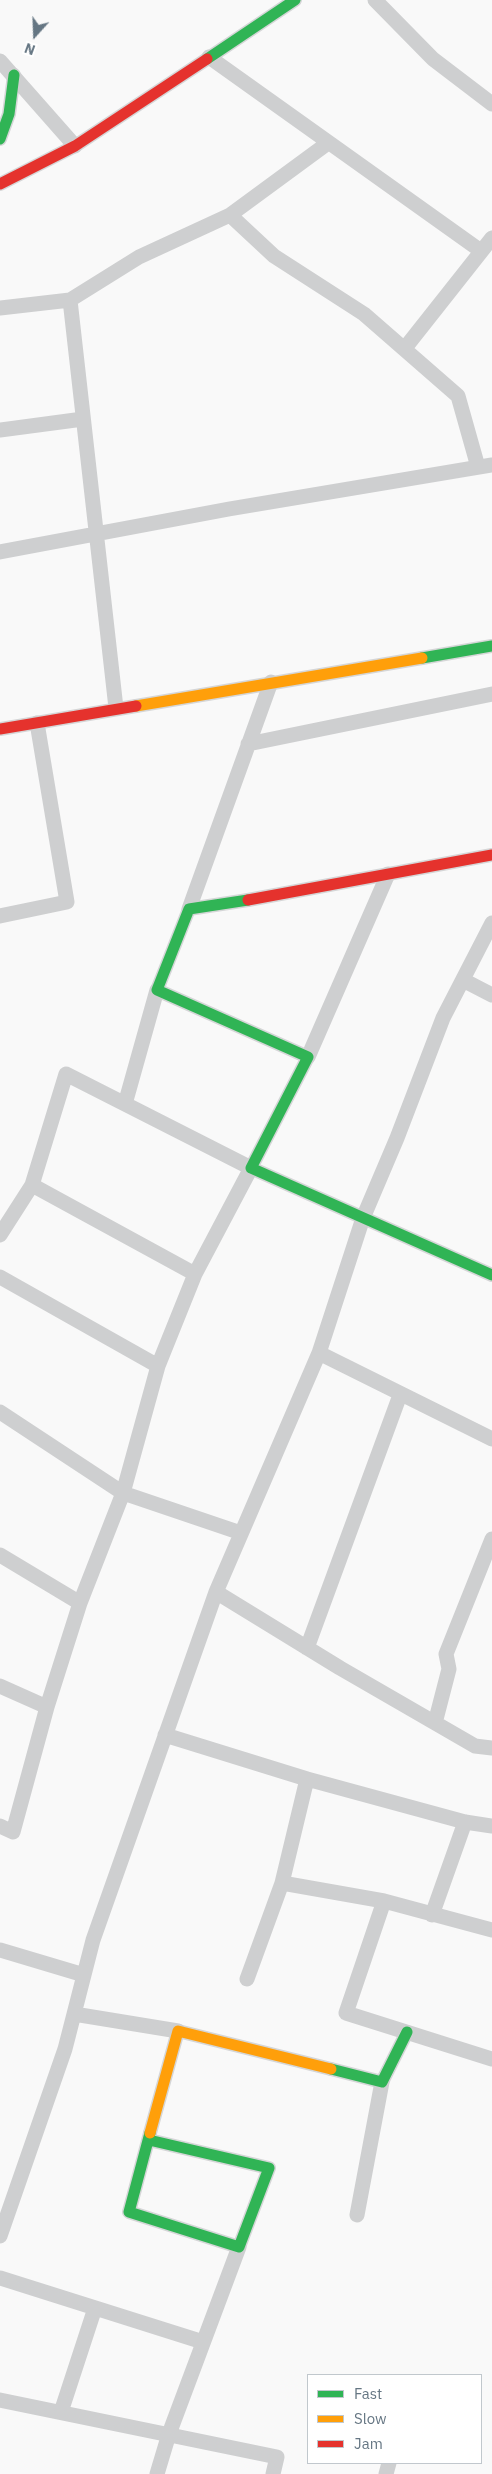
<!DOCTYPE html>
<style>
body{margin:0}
#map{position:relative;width:492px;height:2474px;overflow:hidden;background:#f9f9f9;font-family:"IBM Plex Sans",sans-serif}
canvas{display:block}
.legend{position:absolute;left:307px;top:2374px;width:175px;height:90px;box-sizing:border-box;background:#fff;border:1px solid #c1c8cd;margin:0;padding:6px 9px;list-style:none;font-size:15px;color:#657683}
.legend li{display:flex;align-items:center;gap:10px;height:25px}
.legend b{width:25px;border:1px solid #c1c8cd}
.north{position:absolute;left:10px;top:10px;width:50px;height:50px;-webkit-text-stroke:4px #fff;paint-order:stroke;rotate:200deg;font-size:14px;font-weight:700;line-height:20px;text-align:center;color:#657683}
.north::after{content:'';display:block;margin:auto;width:18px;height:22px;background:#657683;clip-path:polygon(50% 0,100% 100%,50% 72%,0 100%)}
</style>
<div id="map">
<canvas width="492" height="2474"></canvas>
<ul class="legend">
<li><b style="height:6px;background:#30b455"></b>Fast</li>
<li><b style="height:6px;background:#ff9f0a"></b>Slow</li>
<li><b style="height:6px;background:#e5322d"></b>Jam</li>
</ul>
<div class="north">N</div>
</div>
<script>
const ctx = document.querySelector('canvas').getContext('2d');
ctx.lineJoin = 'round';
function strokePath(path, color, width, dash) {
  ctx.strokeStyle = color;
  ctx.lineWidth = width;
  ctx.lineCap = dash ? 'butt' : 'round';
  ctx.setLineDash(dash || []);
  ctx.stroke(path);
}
const street = new Path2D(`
 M375 0 433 59 492 104
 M209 57 481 251
 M0 61 75 146
 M230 215 274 256 364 314 458 396 478 467
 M70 300 116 708
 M0 308 70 300 139 257 230 215 328 143
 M405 348 492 238
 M0 430 83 419
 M0 552 229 509 492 465
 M248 744 492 694
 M189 909 271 682
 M0 916 67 902 37 723
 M492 923 443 1018 397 1138 363 1218 319 1353 492 1439
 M463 980 492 995
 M308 1057 388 874
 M125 1104 157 990
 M32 1185 195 1274 158 1366 123 1493 80 1603
 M0 1235 32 1185 66 1074 251 1168 195 1274
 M0 1277 158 1366
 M319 1353 216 1592 340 1668 475 1746 492 1748
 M0 1412 123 1493 241 1533
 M0 1555 80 1603 47 1707 13 1832 0 1826
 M307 1648 400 1395
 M0 1686 47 1707
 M435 1723 449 1669 446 1654 492 1539
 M165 1735 307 1779
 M492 1826 465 1822 307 1779 282 1883 384 1901 492 1930
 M384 1901 346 2013 492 2059
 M432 1915 465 1822
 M0 1950 84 1975
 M247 1979 282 1883
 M74 2014 178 2031
 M357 2215 382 2082
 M0 2236 65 2049 93 1940 216 1592
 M0 2278 203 2342
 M0 2400 277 2457 273 2474
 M61 2412 95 2308
 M157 2474 169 2434 239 2247
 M386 2474 389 2463`);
const fast = new Path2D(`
 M207 59 295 0
 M0 139 9 114 14 75
 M422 658 492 646
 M248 900 189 909 157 990 308 1057 251 1168 492 1275
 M331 2069 382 2082 407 2032
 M149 2140 269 2168 239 2247 129 2212 150 2133`);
const slow = new Path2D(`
 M136 706 422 658
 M150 2133 178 2031 331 2069`);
const jam = new Path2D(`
 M0 184 75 146 207 59
 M0 729 136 706
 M248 900 492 855`);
strokePath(fast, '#d5d6d7', 14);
strokePath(slow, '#d5d6d7', 14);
strokePath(jam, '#d5d6d7', 14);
strokePath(street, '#cecfd0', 15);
strokePath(fast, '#30b455', 11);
strokePath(slow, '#ff9f0a', 11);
strokePath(jam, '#e5322d', 11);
</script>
